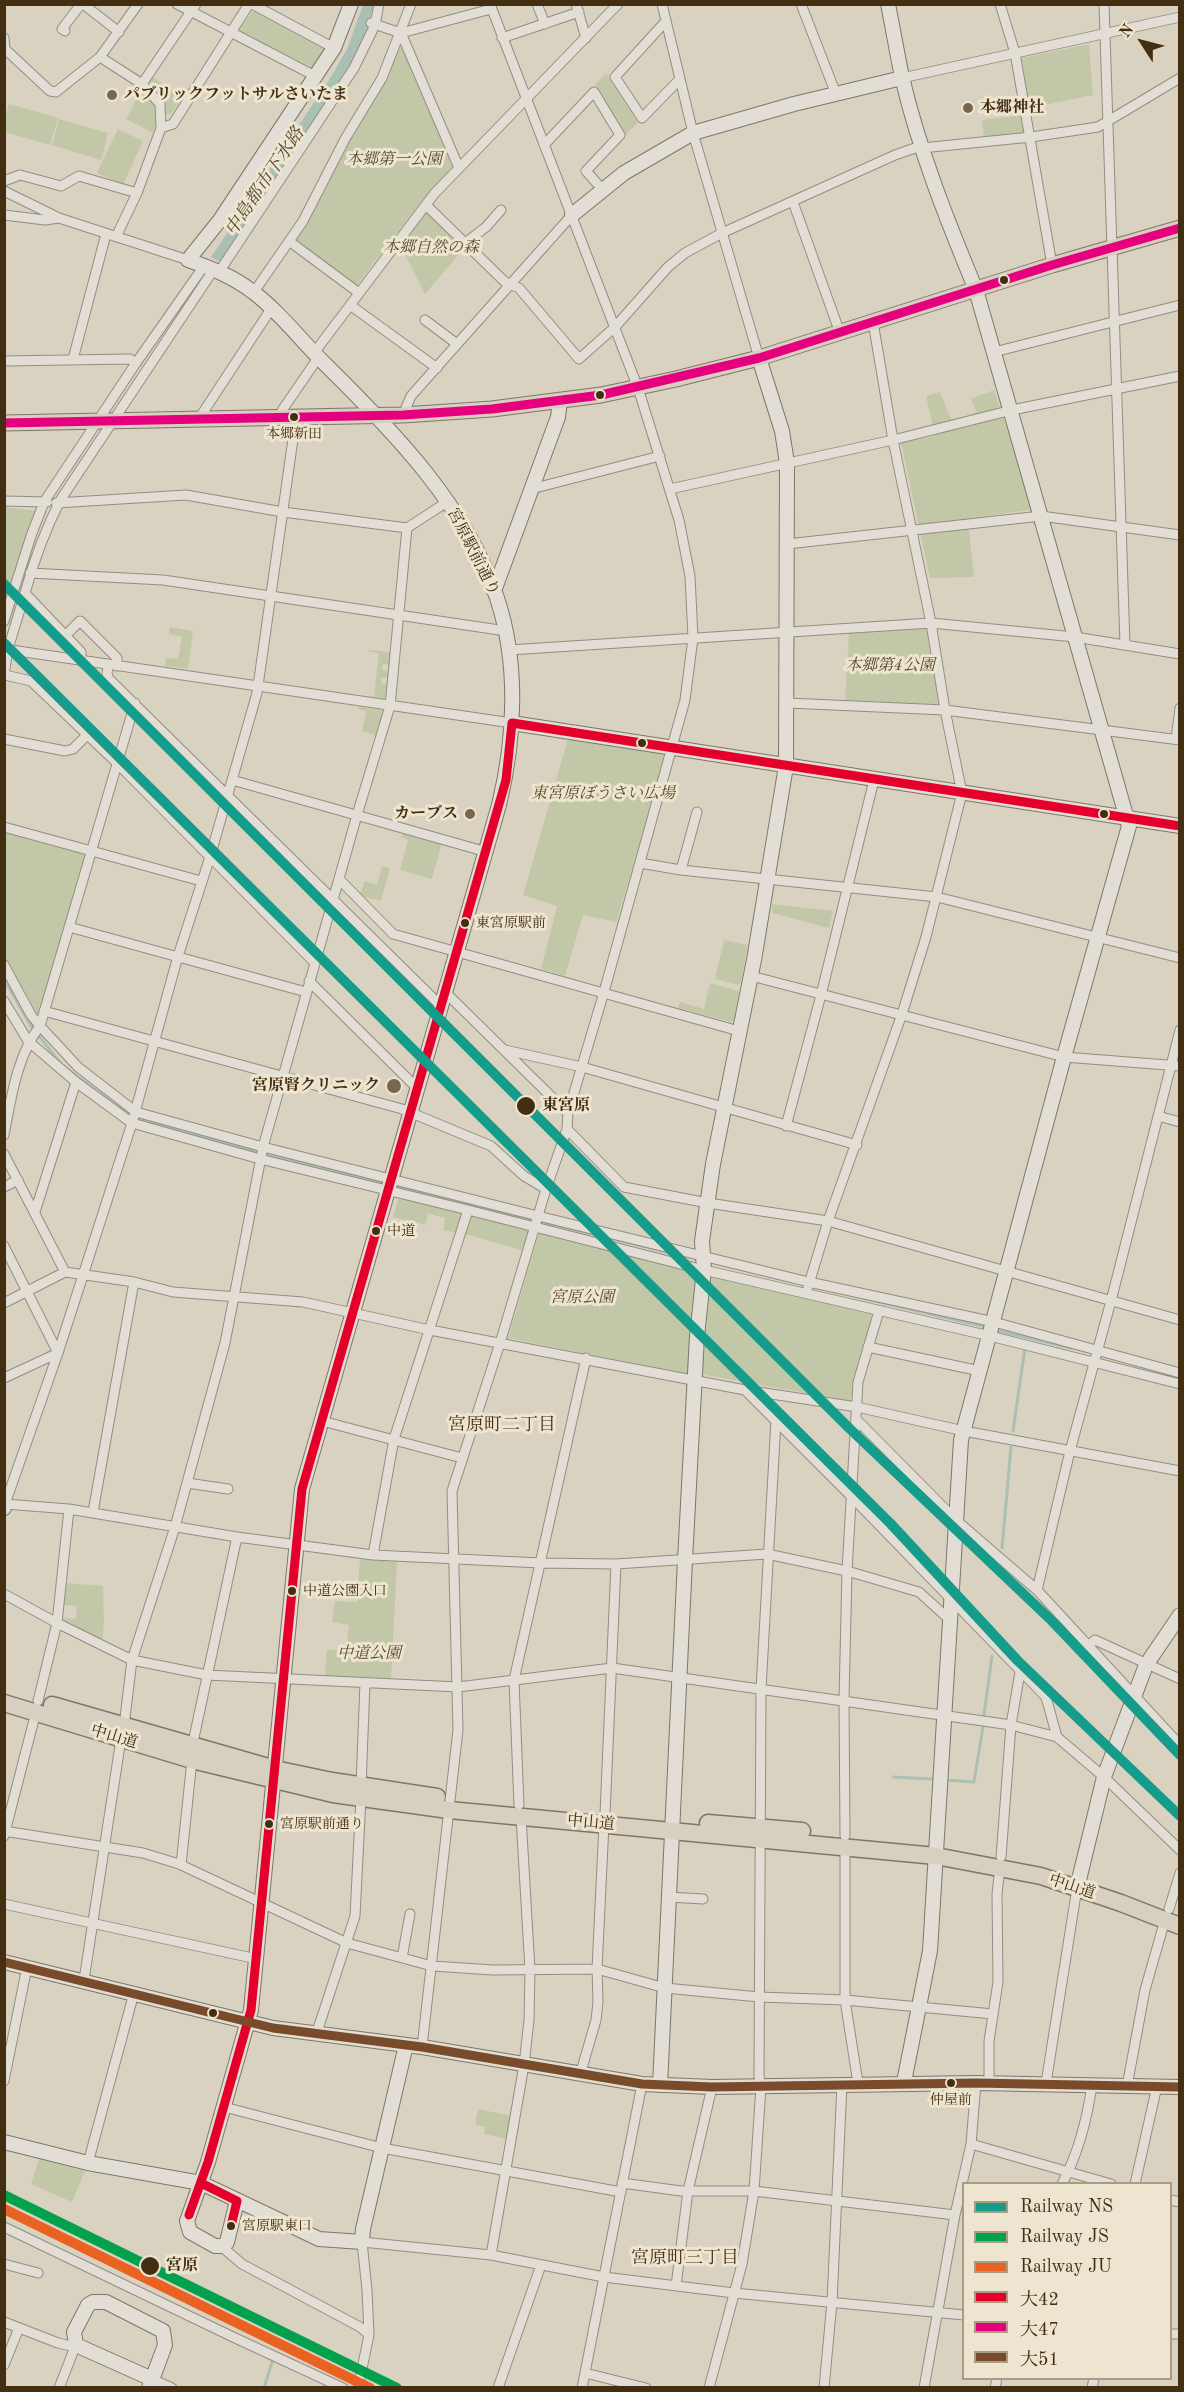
<!DOCTYPE html>
<meta charset="utf-8">
<style>
body{margin:0}
#map{position:relative;width:1184px;height:2392px;overflow:hidden;background:#dad2c0;font-family:"Old Standard TT","Noto Serif JP",serif}
canvas{display:block}
.frame{position:absolute;inset:0;border:6px solid #432e11;pointer-events:none}
.legend{position:absolute;left:962px;top:2182px;width:210px;height:198px;box-sizing:border-box;background:#ede5cf;border:2px solid #a99c83;margin:0;padding:8px 10px;list-style:none;font-size:18px;color:#432e11}
.legend li{display:flex;align-items:center;gap:12px;height:30px}
.legend b{width:30px;border:2px solid #a99c83}
.north{position:absolute;left:1112px;top:12px;width:60px;height:60px;-webkit-text-stroke:4px #ede5cf;paint-order:stroke;rotate:306deg;font-size:16px;font-weight:700;line-height:24px;text-align:center;color:#432e11}
.north::after{content:'';display:block;margin:auto;width:21px;height:27px;background:#432e11;clip-path:polygon(50% 0,100% 100%,50% 72%,0 100%)}
</style>
<div id="map">
<canvas width="1184" height="2392"></canvas>
<div class="frame"></div>
<ul class="legend">
<li><b style="height:8px;background:#159c8b"></b>Railway NS</li>
<li><b style="height:8px;background:#03a04e"></b>Railway JS</li>
<li><b style="height:8px;background:#e96221"></b>Railway JU</li>
<li><b style="height:8px;background:#e4002b"></b>大42</li>
<li><b style="height:8px;background:#e5007d"></b>大47</li>
<li><b style="height:8px;background:#7a4b2a"></b>大51</li>
</ul>
<div class="north">N</div>
</div>
<script>
const ctx = document.querySelector('canvas').getContext('2d');
ctx.lineJoin = 'round';
function fillPath(path, color) {
  ctx.fillStyle = color;
  ctx.fill(path, 'evenodd');
}
function strokePath(path, color, width, dash) {
  ctx.strokeStyle = color;
  ctx.lineWidth = width;
  ctx.lineCap = dash ? 'butt' : 'round';
  ctx.setLineDash(dash || []);
  ctx.stroke(path);
}
function drawText(font, color, halo, rows, align = 'center') {
  ctx.font = font + ' "Old Standard TT","Noto Serif JP",serif';
  ctx.lineWidth = 6;
  ctx.setLineDash([]);
  ctx.textBaseline = 'middle';
  ctx.strokeStyle = halo;
  ctx.fillStyle = color;
  for (const [text, x, y, turn = 0] of rows) {
    ctx.save();
    ctx.translate(x, y);
    ctx.rotate((+turn || 0) * Math.PI / 180);
    ctx.textAlign = isNaN(turn) ? turn : align;
    if (halo) ctx.strokeText(text, 0, 0);
    ctx.fillText(text, 0, 0);
    ctx.restore();
  }
}
const green = new Path2D(`
 M256 11 326 47 312 67 241 32 240 29 252 12Z
 M1089 44 1093 95 1029 108 1022 58Z
 M404 46 453 168 423 199 356 286 294 240 316 207 351 139 385 82 400 48Z
 M606 73 638 123 625 135 595 85Z
 M152 76 182 98 171 114H166L163 104 149 81Z
 M141 90C155 100 160 116 153 133L126 119Z
 M9 104 58 118 50 145 5 132V118Z
 M1023 115 1025 133 984 138 982 120Z
 M59 119 108 133 101 160 52 145Z
 M118 129 143 141 123 185 97 173Z
 M426 209 466 246 425 294 400 245Z
 M994 390 1034 509 968 519 974 577 930 578 901 443 935 436 926 396 940 392 952 421 977 412 970 399Z
 M5 507 38 511 5 608Z
 M170 627 193 631 188 669 165 666 166 658 178 659 182 637 169 634Z
 M926 627 940 706 845 700 849 632Z
 M369 650 391 652 390 665 383 664 382 670 389 671 388 678H382L381 683 388 684 386 696 384 698 374 697 379 653 369 652Z
 M359 707 381 710 383 712 377 736 362 731 366 711 358 709Z
 M568 739 668 753 616 922 583 915 565 976 541 969 557 906 523 895Z
 M4 832 86 853 38 1020 5 961Z
 M404 832 442 843 432 879 400 870 408 840 400 837Z
 M382 866 390 868 381 901 361 896 357 892H361L365 881 377 885Z
 M772 904 833 911 829 928 772 913Z
 M724 940 748 945 741 982 738 985 715 979Z
 M710 983 739 991 734 1020 731 1022 678 1008 680 1002 704 1009Z
 M399 1196 461 1212 464 1216 460 1234 443 1230 445 1218 428 1213 425 1225 393 1217Z
 M474 1215 528 1228 530 1232 524 1251 465 1234 470 1218Z
 M539 1233 696 1272 688 1374 508 1338Z
 M707 1275 872 1314 850 1401 700 1374Z
 M360 1559 397 1562 391 1679 325 1676 327 1650 346 1651 349 1625 332 1622 335 1601 357 1602Z
 M66 1583 103 1586 104 1624 102 1642 65 1622 63 1618 76 1619 77 1606 64 1605Z
 M478 2109 512 2116 508 2139 484 2134 485 2127 475 2125Z
 M39 2159 85 2171 72 2202 31 2184Z`);
const water = new Path2D(`
 M363 5H374L363 41 346 75 220 262 211 257 329 80 347 49Z`);
const stream = new Path2D(`
 M4 979 31 1026 62 1065 132 1117 224 1143 385 1183
 M394 1186 671 1253
 M858 1297 986 1327
 M995 1330 1071 1348
 M1013 1431 1025 1348
 M1002 1548 1011 1447
 M984 1715 992 1656
 M893 1777 933 1779
 M947 1780 974 1782 983 1727
 M264 2388 272 2362`);
const street = new Path2D(`
 M83 4 119 32
 M177 4 315 76
 M252 4 334 48
 M537 4 545 24
 M576 4 586 38
 M662 4 693 133 759 358
 M801 4 836 94
 M1000 4 1015 53 1052 265
 M1104 4 1125 645
 M666 21 615 77 642 118 680 79
 M371 23 401 33 491 9
 M65 31 62 29 81 4
 M401 33 459 168
 M4 38 5 49 50 91 56 92 100 57 138 4
 M502 38 579 12
 M100 57 142 84 160 104 161 128
 M902 78 1180 17
 M142 84 196 4
 M544 145 594 92 620 135 586 171 603 190
 M922 148 1031 137 1098 127 1180 78
 M4 181 20 175 61 186 79 176 137 193
 M4 191 59 218 188 260
 M793 202 840 333
 M426 205 505 282 519 288 579 359 615 327 668 267 685 253 722 233 895 155 921 146
 M4 215 45 220 59 218
 M116 237 137 193 161 128 173 124 249 4
 M289 241 359 293
 M465 243 486 227 501 210
 M219 272 354 68 375 25 379 4
 M254 292 303 221 345 139 382 78 411 4
 M350 305 437 368
 M425 320 457 344
 M994 352 1180 305
 M314 353 434 194 618 4
 M73 359 106 234
 M4 361 130 359 136 363
 M403 415 411 396 572 215
 M279 418 283 409 318 358
 M296 418 257 693 210 857 178 956 132 1123 58 1353 5 1504 69 1509 237 1537 373 1555 541 1563 616 1564 767 1554 847 1571 919 1592 951 1621
 M198 420 271 309
 M531 489 660 456
 M670 489 893 440 1012 410 1180 376
 M4 501 47 502
 M56 503 186 495 283 512 407 528 447 502
 M787 544 1041 516 1180 535
 M30 573 163 580 506 631
 M4 621 31 536 44 502 136 363 204 266
 M66 635 80 621 117 658V666
 M4 649 512 723
 M509 650 931 623 1075 637 1180 654
 M81 661V652L25 593C34 560 45 530 61 499L214 269
 M108 665 107 674 109 679 442 1007
 M4 675 8 649 25 593
 M5 675 31 681 117 763 315 963
 M787 703 945 710 1180 740
 M4 739 65 751 73 749 88 734
 M1176 739 1180 708
 M232 780 487 852
 M4 827 201 881
 M640 863 681 870 937 897 1180 958
 M681 870 697 812
 M339 879 393 934 739 1031
 M69 927 306 992
 M4 965 31 1015 40 1026 78 1067 136 1112 263 1147 538 1216 809 1282 994 1322 1180 1373
 M751 976 1064 1057 1180 1066
 M309 981 418 1089
 M446 993 568 1113
 M4 1001 28 1041 76 1082 132 1123 260 1159 468 1210
 M44 1011 402 1109 491 1146 524 1176 546 1189
 M505 1050 582 1067 857 1145
 M1158 1116 1180 1122
 M786 1126 821 995 874 780
 M567 1129 624 1187 708 1203 828 1221 1180 1320
 M4 1135C11 1099 17 1055 40 1026L135 703
 M4 1154 65 1272
 M4 1187 18 1180
 M35 1212 76 1082
 M4 1246 58 1353 4 1378
 M808 1287 828 1221 902 1014 926 937 962 793 945 710 931 623 893 440 873 322
 M4 1303 65 1272 134 1282 173 1292 303 1302 430 1330 745 1390 857 1407 964 1431 1180 1471
 M868 1347 980 1371
 M745 1390 851 1496 1046 1697 1057 1737
 M856 1419 957 1521 1037 1590 1180 1745
 M322 1421 462 1458
 M187 1483 228 1489
 M93 1512 134 1282
 M373 1555 394 1439 468 1210 704 1270 990 1336 1180 1384
 M1037 1590 1070 1451 1111 1301 1180 1030
 M4 1594 57 1623 132 1660 207 1675 458 1687 612 1668 1011 1725 1057 1737 1104 1777 1180 1850
 M1089 1645 1095 1640 1180 1679
 M38 1701 57 1623 69 1509
 M124 1726 132 1660 175 1527 225 1343 263 1147 357 815 390 706 407 528
 M192 1747 237 1537
 M361 1786 365 1683
 M519 1805 514 1680 586 1358
 M605 1814 616 1564
 M4 1831 143 1853 179 1864 347 1943 432 1966 493 1970 597 1969 665 1988 759 1997 845 2000 993 2014
 M4 1836 36 1712
 M845 1836 844 1700 847 1571 858 1382 879 1311
 M845 1847V2000L858 2083
 M1001 1857 1011 1725 1020 1672
 M181 1865 192 1760
 M669 1897 703 1899
 M4 1904 257 1959
 M1169 1909 1180 1873
 M402 1958 410 1914
 M84 1980 121 1739
 M316 2035 355 1916 361 1798
 M422 2047 458 1730 452 1491 500 1343 546 1189 567 1129 568 1113 604 992 685 700 693 638 690 576 679 520 638 388 490 4
 M580 2075 596 2020 598 2002 597 1969 604 1824
 M4 2081 27 1967
 M989 2083V2041L998 1982 997 1894 1000 1867
 M1046 2083 1077 1888
 M1127 2086 1145 1990 1165 1920
 M224 2107 382 2148 621 2192
 M971 2144 1111 2184
 M88 2163 134 1993
 M622 2183 681 2191H754L955 2215
 M1062 2184C1079 2152 1087 2120 1092 2085
 M1135 2184 1157 2086
 M1170 2200 1180 2202
 M4 2227 233 2337 343 2388
 M222 2247 242 2264 360 2327 369 2335
 M491 2255 524 2065 529 2020 530 1970 521 1817
 M4 2264 38 2273
 M676 2286 688 2191 712 2087
 M4 2322 58 2343 80 2348
 M1170 2334H1180
 M4 2365 19 2328
 M585 2373 646 2388
 M152 2379 172 2388
 M59 2388 75 2347
 M358 2388 369 2335 367 2290 362 2242 491 2255 604 2277 734 2293 964 2315
 M498 2388 541 2265
 M582 2388 642 2084
 M709 2388 742 2264 754 2191 761 2087 759 2076 761 1689 776 1420
 M824 2388 832 2302 842 2084
 M924 2388 955 2215 971 2144 976 2083
 M995 2388 997 2378
 M1092 2388 1094 2378`);
const secondary = new Path2D(`
 M888 4C893 29 897 53 902 77 919 150 947 220 976 290L1129 826 1064 1057 961 1440 930 1951 904 2082
 M572 215 624 173 693 133 794 104 902 78
 M494 591 558 417 560 401
 M512 723 1180 826
 M4 1503V1508
 M1077 1888 1104 1777 1146 1665 1180 1615
 M4 1962 273 2028 422 2047 642 2084 712 2087 976 2083 1180 2087
 M660 2085 685 1560 697 1336 704 1270 702 1241 713 1164 754 960 786 766 787 463 782 431 759 358
 M4 2142 88 2163 201 2183 319 2239 362 2242 363 2229 406 2045
 M237 2201 227 2242 224 2246H215L190 2232 187 2221 208 2162 251 2010 302 1489 499 805C515 739 519 664 497 598 467 507 394 432 327 366 303 343 280 312 253 292 234 277 211 268 188 260L220 220 334 48 351 4
 M149 2388 165 2345 163 2331 106 2302H93L88 2305 74 2332 76 2345 152 2379`);
const primary = new Path2D(`
 M4 423 403 415 492 409 601 395 676 379 759 358 1052 265 1180 228`);
const highway = new Path2D(`
 M4 1703 192 1760 333 1794 449 1810 936 1856 1041 1876 1121 1903 1180 1926
 M52 1705 275 1769 332 1781 437 1797
 M708 1823 802 1831`);
const bus1 = new Path2D(`
 M512 723 1180 826
 M201 2183 237 2201 231 2226
 M189 2215 208 2162 251 2010 302 1489 506 780 512 723`);
const bus2 = new Path2D(`
 M4 423 403 415 492 409 601 395 759 358 1052 265 1180 228`);
const bus3 = new Path2D(`
 M4 1962 273 2028 422 2047 642 2084 712 2087 976 2083 1180 2087`);
const rail1 = new Path2D(`
 M4 584 850 1429 1052 1621 1180 1755
 M4 643 890 1523 1018 1661 1180 1816`);
const rail2 = new Path2D(`
 M4 2195 397 2388`);
const rail3 = new Path2D(`
 M4 2209 370 2388`);
const markers = [
 [112,95,6,"#78674e"],
 [968,108,6,"#78674e"],
 [1004,280,5,"#432e11"],
 [600,395,5,"#432e11"],
 [294,417,5,"#432e11"],
 [642,743,5,"#432e11"],
 [470,814,6,"#78674e"],
 [1104,814,5,"#432e11"],
 [465,923,5,"#432e11"],
 [394,1086,8,"#78674e"],
 [526,1106,10,"#432e11"],
 [376,1231,5,"#432e11"],
 [292,1591,5,"#432e11"],
 [269,1824,5,"#432e11"],
 [213,2013,5,"#432e11"],
 [951,2083,5,"#432e11"],
 [231,2226,5,"#432e11"],
 [150,2266,10,"#432e11"]
];
const busNames = [
 ["本郷新田",294,434,"center"],
 ["東宮原駅前",476,923],
 ["中道",387,1231],
 ["中道公園入口",303,1591],
 ["宮原駅前通り",280,1824],
 ["仲屋前",951,2100,"center"],
 ["宮原駅東口",242,2226]
];
const poiNames = [
 ["パブリックフットサルさいたま",124,95],
 ["本郷神社",980,108],
 ["カーブス",458,814,"right"],
 ["宮原腎クリニック",380,1086,"right"]
];
const parkNames = [
 ["本郷第一公園",394,160],
 ["本郷自然の森",431,248],
 ["本郷第4公園",890,666],
 ["東宮原ぼうさい広場",603,794],
 ["宮原公園",582,1298],
 ["中道公園",369,1654]
];
const streetNames = [
 ["宮原駅前通り",473,552,63],
 ["中山道",114,1737,17],
 ["中山道",591,1823,5],
 ["中山道",1072,1887,18]
];
const stopNames = [
 ["東宮原",542,1106],
 ["宮原",166,2266]
];
const waterNames = [
 ["中島都市下水路",265,182,-56]
];
const neighbourhoodNames = [
 ["宮原町二丁目",502,1425],
 ["宮原町三丁目",685,2258]
];
fillPath(green, '#c2c8a7');
fillPath(water, '#aac0b5');
strokePath(stream, '#aac0b5', 3);
strokePath(street, '#948d7f', 11);
strokePath(secondary, '#7e7669', 16);
strokePath(primary, '#7e7669', 17);
strokePath(highway, '#7e7669', 19);
strokePath(street, '#e2ded5', 9);
strokePath(secondary, '#e2ded5', 14);
strokePath(primary, '#d7cfc0', 15);
strokePath(highway, '#d7cfc0', 16);
strokePath(bus1, '#e4002b', 9);
strokePath(bus2, '#e5007d', 9);
strokePath(bus3, '#7a4b2a', 9);
strokePath(rail1, '#159c8b', 10);
strokePath(rail2, '#03a04e', 10);
strokePath(rail3, '#e96221', 10);
for (const [x, y, r, color] of markers) {
  const dot = new Path2D();
  dot.arc(x, y, r, 0, 2 * Math.PI);
  ctx.fillStyle = color;
  ctx.fill(dot);
  strokePath(dot, '#ede5cf', 2);
}
drawText('14px', '#432e11', '#ede5cf', busNames, 'left');
drawText('bold 16px', '#432e11', '#ede5cf', poiNames, 'left');
drawText('italic 16px', '#584b2b', '#ede5cf', parkNames);
drawText('16px', '#432e11', '#ede5cf', streetNames);
drawText('bold 16px', '#432e11', '#ede5cf', stopNames, 'left');
drawText('italic 18px', '#534a31', '#ede5cf', waterNames);
drawText('18px', '#432e11', '#ede5cf', neighbourhoodNames);
</script>
